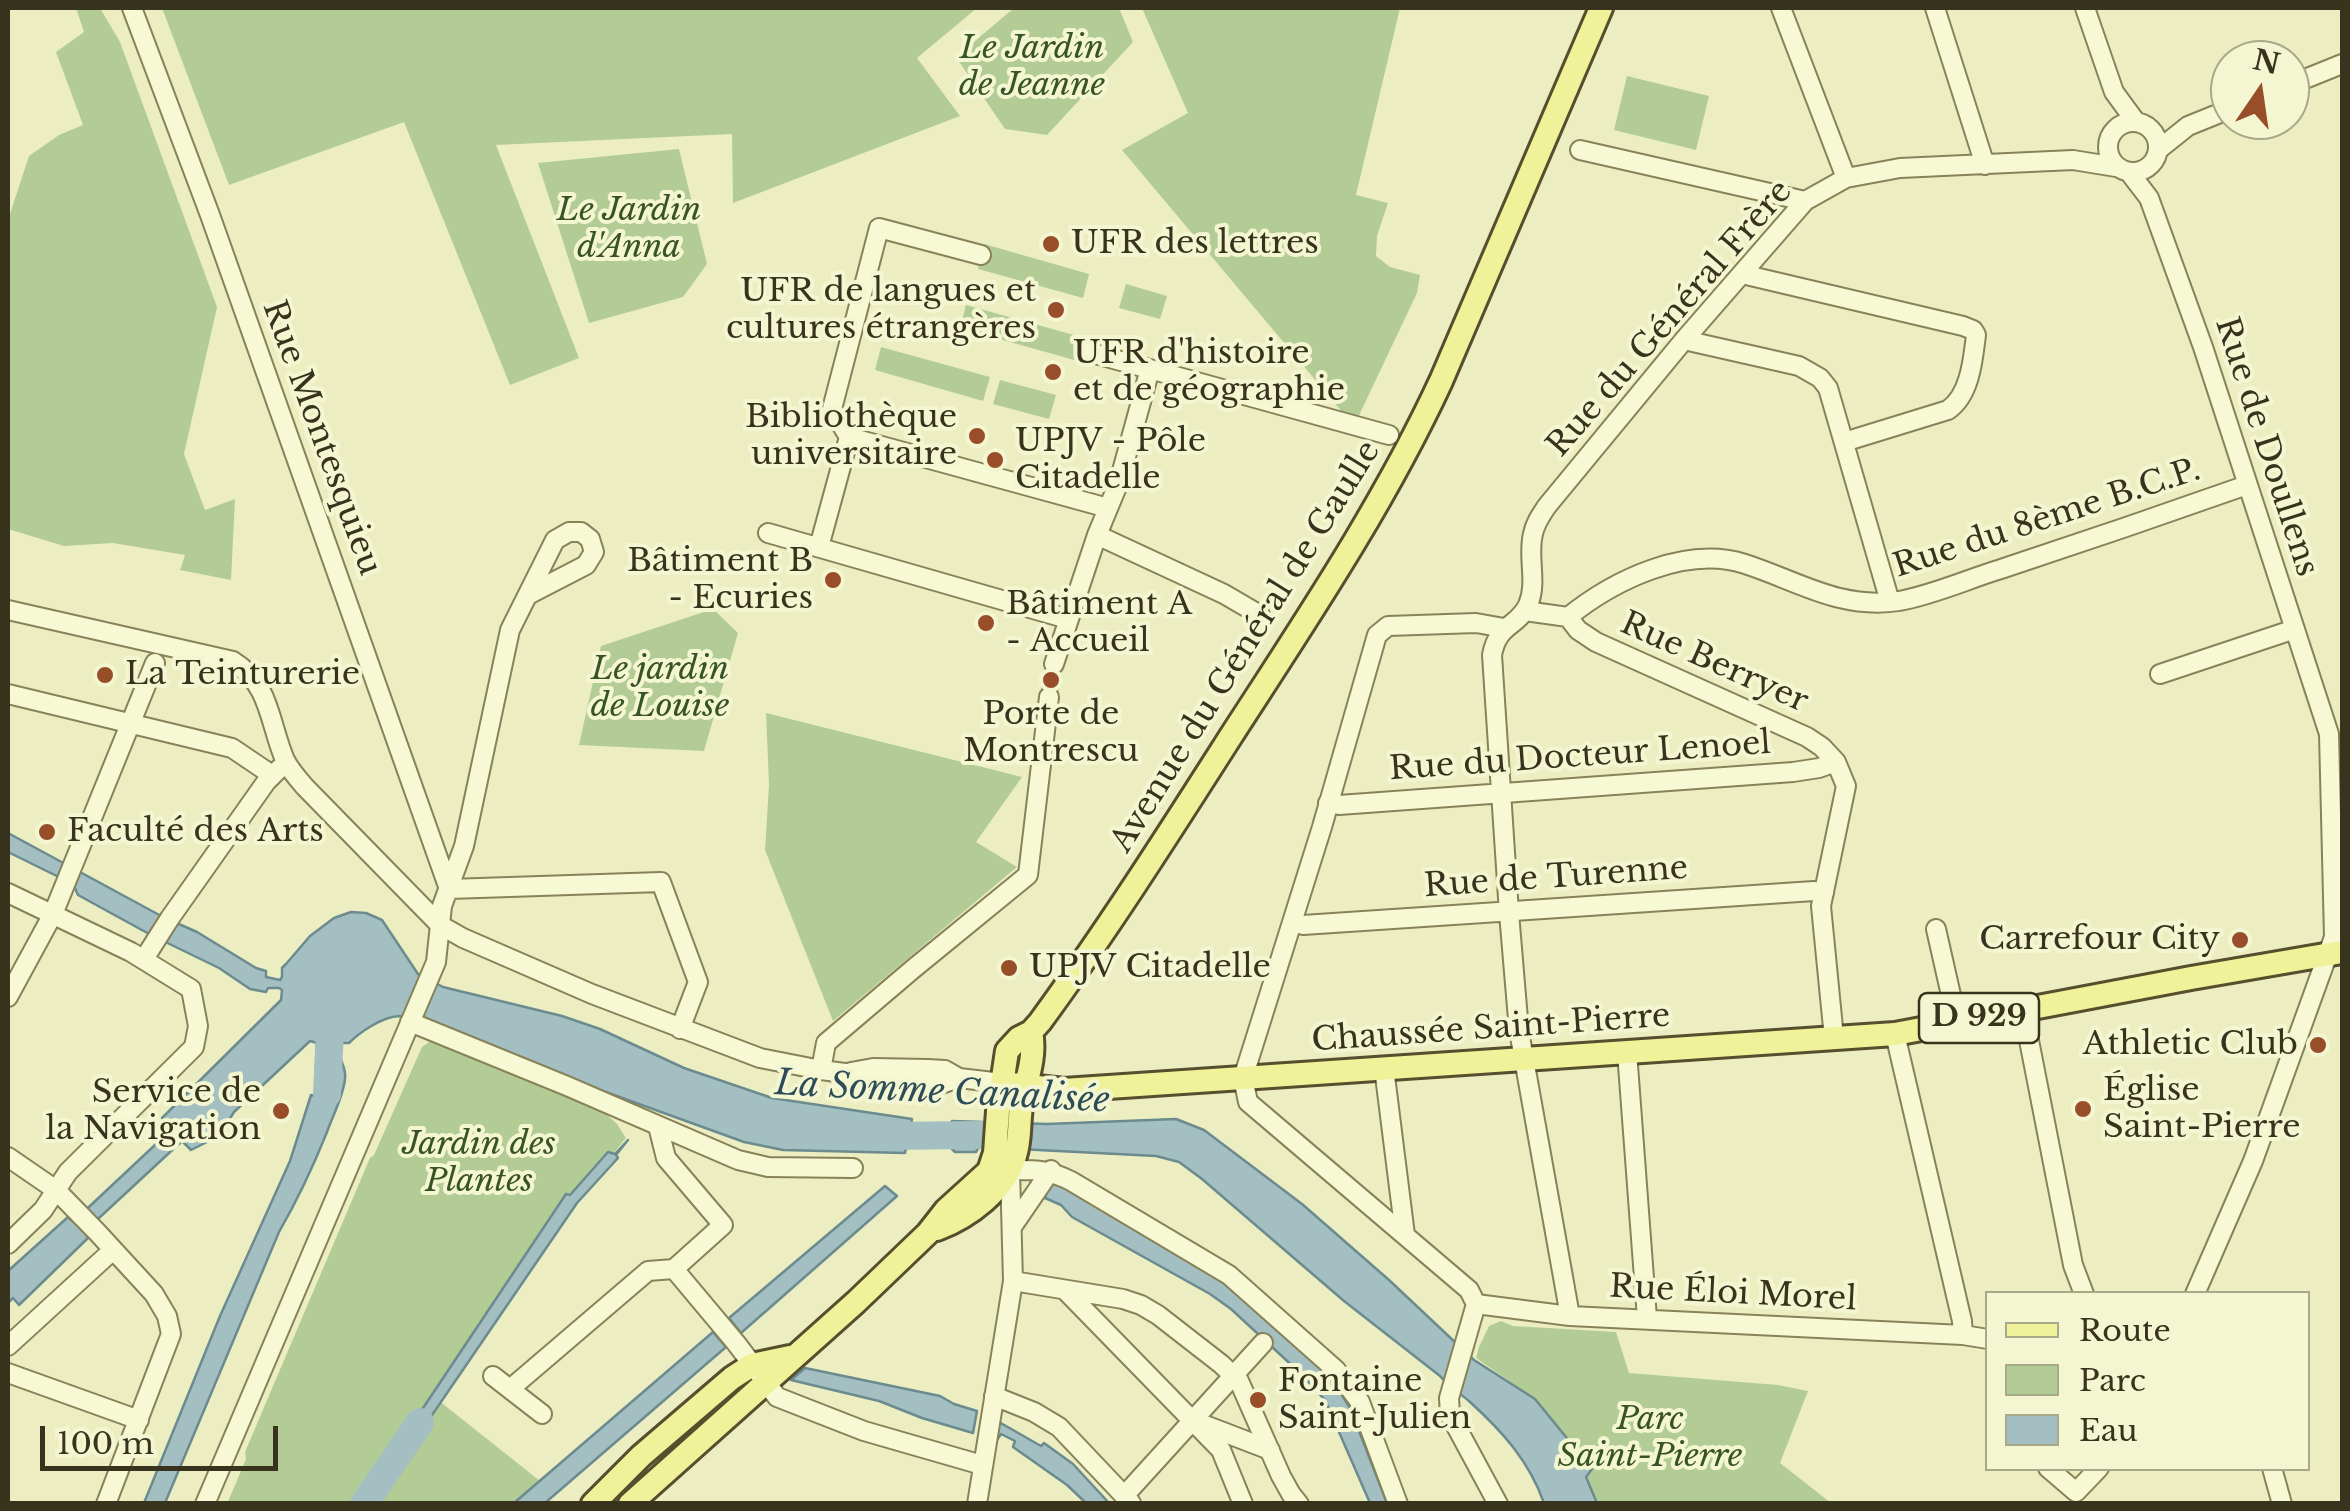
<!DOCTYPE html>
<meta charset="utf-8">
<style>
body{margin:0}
#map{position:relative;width:2350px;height:1511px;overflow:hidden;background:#eceec2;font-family:"Libre Baskerville",serif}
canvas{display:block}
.frame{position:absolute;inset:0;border:10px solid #38331d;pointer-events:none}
.legend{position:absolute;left:1985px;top:1291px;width:325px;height:180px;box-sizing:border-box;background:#f4f6d1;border:2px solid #a9a889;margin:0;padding:12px 18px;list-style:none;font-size:30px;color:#38331d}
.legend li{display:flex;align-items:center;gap:20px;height:50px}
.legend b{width:50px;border:2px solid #a9a889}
.north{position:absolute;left:2210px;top:40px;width:100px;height:100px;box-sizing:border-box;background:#f4f6d1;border:2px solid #a9a889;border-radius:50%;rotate:13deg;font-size:28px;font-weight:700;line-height:40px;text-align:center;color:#38331d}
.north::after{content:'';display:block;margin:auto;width:35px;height:45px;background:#974e29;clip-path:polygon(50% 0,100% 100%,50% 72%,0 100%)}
.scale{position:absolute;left:40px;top:1426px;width:238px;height:45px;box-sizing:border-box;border:5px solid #38331d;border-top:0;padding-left:12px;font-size:30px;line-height:35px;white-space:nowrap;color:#38331d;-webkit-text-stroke:8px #f4f6d1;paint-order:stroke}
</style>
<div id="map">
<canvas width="2350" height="1511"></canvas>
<div class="frame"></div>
<ul class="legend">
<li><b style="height:12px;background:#eff299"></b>Route</li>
<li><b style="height:28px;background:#b3cc96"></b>Parc</li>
<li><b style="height:28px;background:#a4bfc1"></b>Eau</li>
</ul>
<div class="north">N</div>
<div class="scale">100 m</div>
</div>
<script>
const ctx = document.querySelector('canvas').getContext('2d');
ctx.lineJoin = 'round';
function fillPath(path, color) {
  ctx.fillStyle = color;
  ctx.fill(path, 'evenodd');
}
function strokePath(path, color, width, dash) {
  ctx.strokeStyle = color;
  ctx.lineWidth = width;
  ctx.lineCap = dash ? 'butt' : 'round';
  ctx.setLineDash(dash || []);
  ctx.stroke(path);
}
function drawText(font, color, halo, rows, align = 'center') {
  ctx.font = font + ' "Libre Baskerville",serif';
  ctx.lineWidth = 8;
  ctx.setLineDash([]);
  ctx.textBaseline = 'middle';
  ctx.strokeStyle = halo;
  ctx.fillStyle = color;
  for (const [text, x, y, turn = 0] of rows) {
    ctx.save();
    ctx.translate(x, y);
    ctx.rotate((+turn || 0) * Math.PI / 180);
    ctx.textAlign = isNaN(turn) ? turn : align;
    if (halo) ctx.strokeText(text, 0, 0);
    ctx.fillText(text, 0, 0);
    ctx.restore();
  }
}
const green = new Path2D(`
 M76 8H100L120 42 217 307 184 454 205 510 235 499 231 580 180 570 185 555 113 543 64 546 8 529V220L29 156 59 135 83 125 56 52 84 32Z
 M162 8H977L917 58 960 116 733 203 732 134 496 145 579 358 510 385 404 122 229 185Z
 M1014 8H1119L1133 42 1047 135 1005 129 956 57Z
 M1142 8H1400L1356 195 1388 203 1377 236 1376 256 1390 267 1420 275 1417 293 1354 426 1122 150 1188 113Z
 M1627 76 1709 96 1696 150 1614 130Z
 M679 149 707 264 683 297 589 323 538 163Z
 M984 244 1089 274 1083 298 978 269Z
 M1126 284 1167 296 1160 319 1119 308Z
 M966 305 1092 340 1085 363 960 328Z
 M881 347 990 377 983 401 875 370Z
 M1000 380 1056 395 1049 419 993 404Z
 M713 609 738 633 704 751 579 745 601 646Z
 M766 713 1022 777 976 842 1017 867 833 1021 765 850 769 784Z
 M435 1038 592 1101 617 1124 626 1138 567 1210 433 1396 540 1481 514 1503 227 1504 246 1459 245 1452 370 1158 374 1155 422 1047Z
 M1501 1321 1513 1326 1616 1332 1629 1373 1778 1385 1808 1391 1780 1463 1831 1503H1597L1586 1476 1592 1469 1535 1399 1476 1358 1479 1347 1489 1326Z`);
const water = new Path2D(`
 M8 833 163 917 197 932 256 968 266 971V977L280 980 282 977V968L286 964 310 936 334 918 351 912 366 913 382 920 418 974 443 987 562 1016 600 1029 684 1068 772 1098 912 1119 905 1153 783 1150 744 1142 603 1091 423 1020C416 1019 406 1016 399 1016 382 1017 360 1032 349 1043H342C335 1059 347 1064 345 1079 343 1097 333 1115 327 1132 313 1167 298 1199 279 1232L165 1503H144L220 1316 290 1161 311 1095 315 1096 317 1043 310 1041 234 1112 224 1128 213 1139 191 1150 182 1141 85 1231 88 1238 19 1305 13 1298 8 1303V1271L68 1217 71 1220H75L171 1130 162 1118 281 1000 282 990 279 988H268L266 992 250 989 219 968 151 935 78 895 73 884 8 852Z
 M1176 1119 1204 1130 1302 1204 1389 1280 1474 1360 1535 1399 1592 1469 1586 1477 1597 1503H1544C1529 1461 1503 1432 1470 1402 1460 1393 1448 1386 1440 1376L1344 1301 1202 1179 1179 1162 1156 1156 979 1147 976 1152H955L948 1145V1129L952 1121 1047 1124Z
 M628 1140 616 1155 618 1158 577 1203 404 1456 395 1450 566 1194 570 1195 608 1152 615 1154Z
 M1049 1183 1066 1187 1226 1282 1332 1379 1350 1408 1387 1503H1370L1325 1400 1298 1371 1231 1309 1210 1294 1072 1217 1061 1205 1045 1198Z
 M885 1186 897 1196 741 1333 729 1318Z
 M713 1332 726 1347 545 1503H514Z
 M805 1368 940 1396 954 1404 977 1411 973 1433 922 1418 879 1401 791 1380Z
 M999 1422 1041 1446 1044 1443 1073 1464 1109 1503H1086L1067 1485 1013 1447 1015 1441 1001 1434 997 1440Z`);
const river = new Path2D(`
 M327 1094 331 1007
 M874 1136 986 1135
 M364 1504 420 1422`);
const minorTunnel = new Path2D(`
 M1049 697 1054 664`);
const minor = new Path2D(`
 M132 8 210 215 449 889
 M1781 8 1846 178
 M1935 8 1985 165
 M2085 8 2114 92 2136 122
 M2290 85 2342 64
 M2108 147a25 25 0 1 1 50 0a25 25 0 1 1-50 0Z
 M1580 150 1805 201
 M2158 150 2188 126 2230 109
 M2129 172 2149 198 2203 347 2329 734 2334 937 2253 1161 2195 1294
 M1742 274 1963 326 1973 330 1976 335C1973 360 1970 395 1948 410L1844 442
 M1684 340 1799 366 1820 378 1828 388 1890 602
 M1088 352 1389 435
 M849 437 832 409 879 228 981 255
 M768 533 1068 619
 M1097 535 1224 594 1260 615
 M819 547 849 437 1108 508
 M8 610 233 661C271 685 269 723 285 760 290 770 298 779 305 787L440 925 463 938 592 994 760 1058 821 1070 845 1073 871 1080 927 1085 944 1083 959 1078
 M1525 611 1568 617C1614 580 1686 545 1745 564 1798 581 1840 610 1899 601 1933 595 1968 579 2001 569 2083 542 2165 514 2247 485
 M1568 617 1578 630 1596 642 1807 737 1822 747 1836 762 1846 786 1821 906 1834 1038
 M1054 664 1097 535 1119 482 1150 369
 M2160 674 2295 629
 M8 694 232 748 272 775
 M1328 803 1339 805 1793 772 1819 768 1836 762
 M449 889 661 882 698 982 680 1029
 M8 893 131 952 191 989 198 1026 194 1047 68 1172 43 1210 8 1244
 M1293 922 1303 925 1814 891 1824 893
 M1936 929 1953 1004 1960 1022
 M144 959 170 918 266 782 280 768
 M8 997 53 914 155 663
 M2021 1010 2026 1025 2073 1265 2084 1294
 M410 1022 567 1086 738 1160 768 1167 853 1168
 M1895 1034 1962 1321 1963 1335
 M1627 1052 1647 1318
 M1384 1068 1405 1235
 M821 1070 826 1043 913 969 1028 875 1049 697
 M851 1072 873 1068 928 1069 945 1070 959 1078 1002 1083
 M658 1126 666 1158 723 1225 674 1269
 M8 1157 56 1190 97 1232 154 1294 167 1316 171 1334 106 1504
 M1012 1227 1051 1170
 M1013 1281 1123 1299 1141 1305 1158 1315 1221 1364 1239 1381 1281 1476 1291 1494 1299 1504
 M1065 1290 1221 1450 1243 1504
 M1476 1304 1469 1290 1248 1102 1243 1078 1322 827 1377 635 1388 626 1476 623 1504 628
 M1476 1304 1570 1316 1963 1335 1988 1339
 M1476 1304 1449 1398 1450 1415 1498 1504
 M1570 1316 1519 1031 1509 913 1492 655C1498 623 1517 628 1528 605 1538 582 1527 557 1533 534 1535 523 1541 515 1547 506L1684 340 1805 201 1846 178 1900 168 2073 160 2116 167
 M8 1346 113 1250
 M8 1373 139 1420
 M493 1376 542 1414
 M510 1389 648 1271 674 1269 736 1343 777 1397 864 1431 982 1465
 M994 1396 1034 1412 1059 1427 1131 1503
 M1197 1422 1270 1450
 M2048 1468 2076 1492 2099 1468
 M2272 1468 2282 1504
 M1124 1496 1263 1343
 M205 1504 436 962 442 906 464 846 510 630 555 540 569 532H581L590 539 594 552 586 565 528 595
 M977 1504 1013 1281 1010 1170C1035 1170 1048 1169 1071 1181L1229 1275 1336 1370 1360 1402 1398 1504`);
const major = new Path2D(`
 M1002 1083 1064 1090 1895 1034 2191 978 2342 952
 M937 1229C969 1217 1005 1190 1015 1156 1021 1139 1018 1119 1022 1101 1027 1079 1036 1055 1031 1032
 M593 1504 641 1456 732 1378 752 1365 790 1357
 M630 1504 856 1302 928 1233 946 1210 989 1171 995 1153 998 1111 1007 1051 1019 1038 1031 1032 1040 1022C1108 929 1169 833 1231 736 1306 620 1383 506 1441 381L1601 8`);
const markers = [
 [1051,244,10,"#974e29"],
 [1056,310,10,"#974e29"],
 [1053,372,10,"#974e29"],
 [977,436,10,"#974e29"],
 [995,460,10,"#974e29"],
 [833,580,10,"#974e29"],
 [986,623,10,"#974e29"],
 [105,675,10,"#974e29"],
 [1051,680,10,"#974e29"],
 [47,832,10,"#974e29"],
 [2240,940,10,"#974e29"],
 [1009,968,10,"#974e29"],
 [2318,1045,10,"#974e29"],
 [2083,1109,10,"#974e29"],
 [281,1111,10,"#974e29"],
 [1258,1400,10,"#974e29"]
];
const shields = [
 [1979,1018,120]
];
const shieldNames = [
 ["D 929",1979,1018]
];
const parkNames = [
 ["Le Jardin",1032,49],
 ["de Jeanne",1032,86],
 ["Le Jardin",629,211],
 ["d'Anna",629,248],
 ["Le jardin",660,670],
 ["de Louise",660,707],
 ["Jardin des",479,1145],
 ["Plantes",479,1182],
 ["Parc",1650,1420],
 ["Saint-Pierre",1650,1457]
];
const poiNames = [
 ["UFR des lettres",1071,244],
 ["UFR de langues et",1036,292,"right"],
 ["cultures étrangères",1036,329,"right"],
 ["UFR d'histoire",1073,354],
 ["et de géographie",1073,391],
 ["Bibliothèque",957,418,"right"],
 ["universitaire",957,455,"right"],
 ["UPJV - Pôle",1015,442],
 ["Citadelle",1015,479],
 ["Bâtiment B",813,562,"right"],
 ["- Ecuries",813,599,"right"],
 ["Bâtiment A",1006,605],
 ["- Accueil",1006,642],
 ["La Teinturerie",125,675],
 ["Porte de",1051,715,"center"],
 ["Montrescu",1051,752,"center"],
 ["Faculté des Arts",67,832],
 ["Carrefour City",2220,940,"right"],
 ["UPJV Citadelle",1029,968],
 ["Athletic Club",2298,1045,"right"],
 ["Église",2103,1091],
 ["Saint-Pierre",2103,1128],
 ["Service de",261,1093,"right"],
 ["la Navigation",261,1130,"right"],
 ["Fontaine",1278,1382],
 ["Saint-Julien",1278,1419]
];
const streetNames = [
 ["Rue du Général Frère",1670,319,-49],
 ["Rue Montesquieu",321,438,70],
 ["Rue de Doullens",2266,447,72],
 ["Rue du 8ème B.C.P.",2047,519,-18],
 ["Avenue du Général de Gaulle",1246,647,-58],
 ["Rue Berryer",1714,663,24],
 ["Rue du Docteur Lenoel",1580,757,-4],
 ["Rue de Turenne",1556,878,-4],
 ["Chaussée Saint-Pierre",1491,1029,-4],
 ["Rue Éloi Morel",1733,1294,3]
];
const waterNames = [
 ["La Somme Canalisée",942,1093,3]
];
fillPath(green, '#b3cc96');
fillPath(water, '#a4bfc1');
strokePath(water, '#6b8b8f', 2.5);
strokePath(river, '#a4bfc1', 28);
strokePath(minorTunnel, '#c8c9a1', 18, [18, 9]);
strokePath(minor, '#888259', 22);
strokePath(major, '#564e2d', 28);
strokePath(minor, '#f7f9d5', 18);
strokePath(major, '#eff299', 22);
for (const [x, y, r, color] of markers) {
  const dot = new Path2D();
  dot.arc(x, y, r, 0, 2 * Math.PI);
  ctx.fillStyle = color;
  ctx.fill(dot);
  strokePath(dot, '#f4f6d1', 4);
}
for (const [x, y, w] of shields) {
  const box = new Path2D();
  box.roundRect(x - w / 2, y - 25, w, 50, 8);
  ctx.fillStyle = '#f4f6d1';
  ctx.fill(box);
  strokePath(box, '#38331d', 2.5);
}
drawText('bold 30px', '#38331d', null, shieldNames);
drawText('italic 32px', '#385424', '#f4f6d1', parkNames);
drawText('32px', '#38331d', '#f4f6d1', poiNames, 'left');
drawText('32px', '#38331d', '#f4f6d1', streetNames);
drawText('italic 35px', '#2c4c58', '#f4f6d1', waterNames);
</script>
